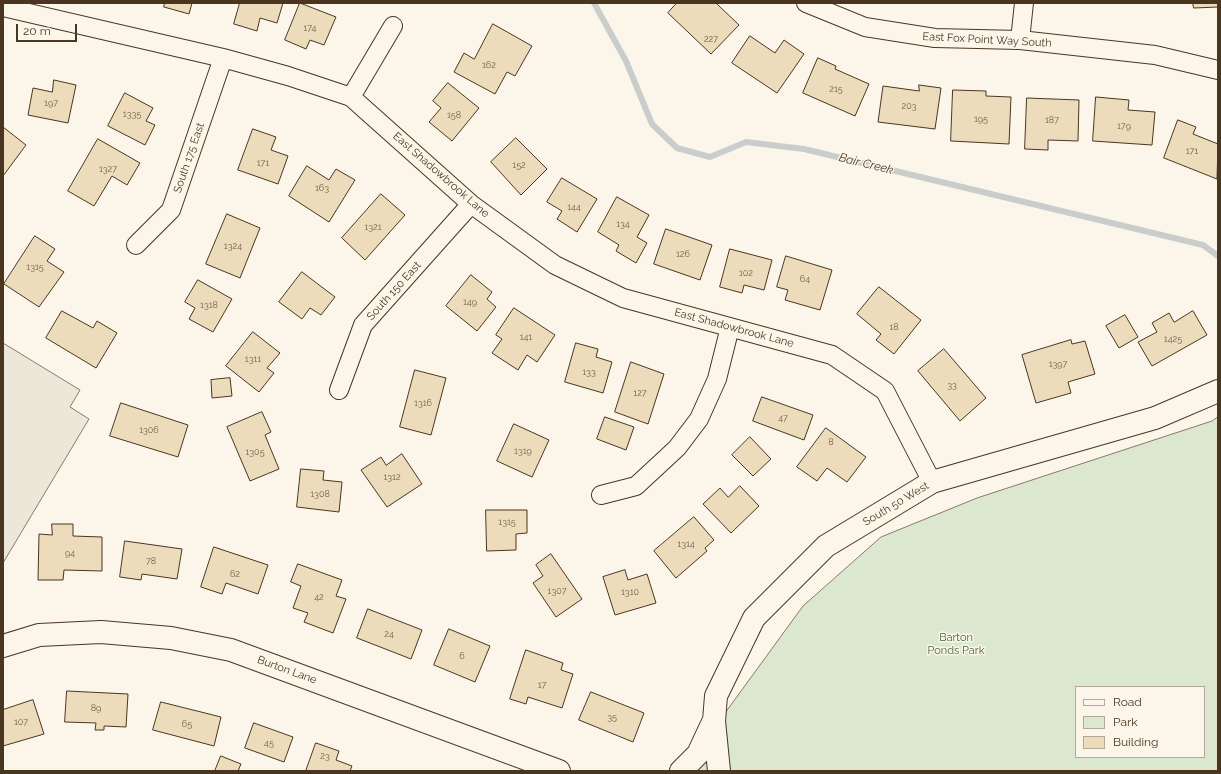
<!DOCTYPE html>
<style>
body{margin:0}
#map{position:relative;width:1221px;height:774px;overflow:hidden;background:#fbf6e9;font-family:Raleway,sans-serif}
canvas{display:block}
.frame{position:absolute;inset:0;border:4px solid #4a3520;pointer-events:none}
.legend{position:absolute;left:1075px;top:686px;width:130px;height:72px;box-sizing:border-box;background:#fbf6e9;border:1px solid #b4a999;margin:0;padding:5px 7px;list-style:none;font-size:12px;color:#4a3520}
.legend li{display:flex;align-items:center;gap:8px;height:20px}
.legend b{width:20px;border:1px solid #b4a999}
.scale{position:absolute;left:16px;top:24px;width:61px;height:18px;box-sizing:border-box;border:2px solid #4a3520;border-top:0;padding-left:5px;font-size:12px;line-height:14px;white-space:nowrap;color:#4a3520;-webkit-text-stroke:3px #fbf6e9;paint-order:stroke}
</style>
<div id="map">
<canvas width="1221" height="774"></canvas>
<div class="frame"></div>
<ul class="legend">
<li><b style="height:5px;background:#fbf6e9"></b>Road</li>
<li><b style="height:11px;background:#dce7d0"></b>Park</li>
<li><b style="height:11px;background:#ecdcbc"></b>Building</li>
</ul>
<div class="scale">20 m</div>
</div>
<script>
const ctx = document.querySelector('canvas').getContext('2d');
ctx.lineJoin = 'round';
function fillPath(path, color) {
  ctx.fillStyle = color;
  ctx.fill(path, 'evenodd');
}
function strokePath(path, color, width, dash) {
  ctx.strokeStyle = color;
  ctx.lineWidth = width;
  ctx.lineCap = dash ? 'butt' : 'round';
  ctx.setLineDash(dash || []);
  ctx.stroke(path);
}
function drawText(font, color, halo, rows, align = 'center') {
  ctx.font = font + ' Raleway,sans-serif';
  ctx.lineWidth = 3;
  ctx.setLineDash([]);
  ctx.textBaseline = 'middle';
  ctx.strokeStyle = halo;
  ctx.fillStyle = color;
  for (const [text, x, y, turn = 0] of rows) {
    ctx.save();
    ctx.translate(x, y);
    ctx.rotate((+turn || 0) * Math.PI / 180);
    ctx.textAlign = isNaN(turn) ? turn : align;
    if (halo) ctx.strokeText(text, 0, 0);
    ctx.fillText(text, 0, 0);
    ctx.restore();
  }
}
const green = new Path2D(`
 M1218 417V771H696L709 735 803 606 881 537 977 498 1212 421ZM1076 687H1204V757H1076Z`);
const parking = new Path2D(`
 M3 343 80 390 70 407 89 419 3 563Z`);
const stream = new Path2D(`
 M594 3 626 61 652 124 677 148 710 157 746 142 804 149 1203 245 1218 256`);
const building = new Path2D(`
 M165 3H192L189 14 164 7Z
 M240 3H283L277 23 260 18 257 31 234 24Z
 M300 3 336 17 324 45 310 40 306 49 285 40Z
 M677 3H716L739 25 711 54 668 13Z
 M1193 3H1218V7L1194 8Z
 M493 24 532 46 515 76 507 72 495 94 454 72 464 53 474 59Z
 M750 36 775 53 784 40 804 54 777 93 732 63Z
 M818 58 836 66 835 69 869 84 855 116 803 93Z
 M54 80 76 85 68 123 28 115 33 88 52 92Z
 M448 83 479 108 452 141 429 122 441 108 433 101Z
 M919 85 941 88 935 129 878 122 883 86 919 91Z
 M953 90 986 91V96L1011 97 1009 144 951 141Z
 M125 93 153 108 146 121 155 125 145 145 108 126Z
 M1096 97 1129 100 1128 110 1155 112 1152 145 1093 141Z
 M1027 98 1079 100 1078 141 1048 140V150L1025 149Z
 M1178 120 1196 127 1193 134 1218 144 1217 179 1164 158Z
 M3 127 26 145 3 176Z
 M253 129 276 137 271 150 288 156 278 184 238 170Z
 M516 138 547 169 521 195 491 162Z
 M98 139 140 163 127 185 112 176 94 206 68 191Z
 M307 166 329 180 336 169 355 180 329 222 289 196Z
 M562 178 597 199 577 232 557 219 562 211 547 202Z
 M381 194 405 215 365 260 342 238Z
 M617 197 649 215 637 237 647 243 636 263 616 251 619 245 598 232Z
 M227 214 260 228 240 278 206 264Z
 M666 229 712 245 700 280 654 264Z
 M35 236 55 249 47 261 64 272 39 307 4 284Z
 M730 249 772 260 764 290 744 285 742 293 720 287Z
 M786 256 832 270 820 310 785 300 788 290 777 287Z
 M302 272 335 297 321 315 310 308 302 319 279 302Z
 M471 275 492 292 487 299 496 307 477 331 446 306Z
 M198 280 232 299 213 332 189 319 195 308 185 302Z
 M879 287 921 320 894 354 876 340 881 334 857 314Z
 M514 308 555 335 537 362 527 355 518 370 492 353 502 339 496 335Z
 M62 311 93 328 97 321 117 333 96 368 46 338Z
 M1193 311 1207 335 1152 366 1138 342 1157 332 1152 323 1169 313 1174 322Z
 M1125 315 1138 337 1119 348 1106 326Z
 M253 332 280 353 267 368 274 373 259 392 226 366Z
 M1071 340 1072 344 1085 341 1095 374 1068 382 1071 393 1036 403 1022 355Z
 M576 343 598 349 596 357 612 362 603 393 565 382Z
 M944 349 986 398 960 421 918 371Z
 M631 362 664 374 648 424 615 412Z
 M415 370 446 378 431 435 400 427Z
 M230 378 232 396 212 398 211 380Z
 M762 397 813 415 804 440 753 421Z
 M121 403 188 425 178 457 110 436Z
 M262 412 271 432 265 435 279 469 250 481 227 427Z
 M605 417 634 427 626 450 597 439Z
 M514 424 549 440 532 477 497 461Z
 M826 428 866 457 847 482 827 468 817 481 797 467Z
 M750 437 771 459 753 476 732 455Z
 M402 454 422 484 387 507 361 470 381 457 386 465Z
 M301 469 324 471 323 480 342 482 339 512 297 507Z
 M740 486 759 506 731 533 703 504 720 488 728 497Z
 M486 510H527V533L516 534V550L487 551Z
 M694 517 714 540 705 548 707 551 676 578 654 551Z
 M52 524H73V536L102 537V571L64 570 63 580H38L39 534 52 535Z
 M125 541 182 549 177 579 142 574 141 580 120 577Z
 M214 547 268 565 258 594 226 583 222 594 201 587Z
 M551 554 582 599 556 617 533 583 543 576 536 565Z
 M298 564 342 580 336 596 346 599 333 633 304 622 308 613 293 608 301 586 291 582Z
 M625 570 628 580 647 574 656 603 615 615 603 577Z
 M368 609 422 630 411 659 357 638Z
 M449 629 490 646 475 682 434 665Z
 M526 650 563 663 561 670 573 674 562 708 528 697 526 704 510 699Z
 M67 691 128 694 126 727 104 726V730H95L96 723 65 722Z
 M591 692 644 713 633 742 579 720Z
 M33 700 44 734 3 746V710Z
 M161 702 221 717 214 746 153 730Z
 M254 723 293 737 284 762 245 748Z
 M316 743 339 751 336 760 352 766 350 771H306Z
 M221 756 241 764 238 771H215Z`);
const street = new Path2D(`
 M806 3 865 27 935 38 1020 40 1155 55 1218 70
 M3 7 223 58 288 76 351 97 471 204 555 265 623 298 832 355 885 391 932 482
 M1020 40 1024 3
 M351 97 393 26
 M136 245 171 210 223 58
 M339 390 363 325 471 204
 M601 495 636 486 677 448 699 419 717 379 730 327`);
const secondary = new Path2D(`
 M3 646 39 635 101 632 171 638 231 650 559 771
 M681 771 698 754 713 722
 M719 771 714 721 716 696 754 618 826 546 932 482 1155 418 1218 391`);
const numberNames = [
 ["174",310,28],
 ["227",711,39],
 ["162",489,65],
 ["215",836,89],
 ["197",51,103],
 ["203",909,106],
 ["1335",132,114],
 ["158",454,115],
 ["195",981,119],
 ["187",1052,120],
 ["179",1124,126],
 ["171",1192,151],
 ["171",263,163],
 ["152",519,165],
 ["1327",108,169],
 ["163",322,188],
 ["144",574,207],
 ["134",623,224],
 ["1321",373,227],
 ["1324",233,246],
 ["126",683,254],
 ["1315",35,267],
 ["102",746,273],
 ["64",805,279],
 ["149",470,302],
 ["1318",209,305],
 ["18",894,327],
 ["141",526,337],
 ["1425",1173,339],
 ["1311",253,359],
 ["1397",1058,364],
 ["133",589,372],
 ["33",952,385],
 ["127",640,393],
 ["1316",423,403],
 ["47",783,418],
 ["1306",149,430],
 ["8",831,442],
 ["1319",523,451],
 ["1305",255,452],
 ["1312",392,477],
 ["1308",320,494],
 ["1315",507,522],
 ["1314",686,544],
 ["94",70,553],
 ["78",151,561],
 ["62",235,574],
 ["1307",557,591],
 ["1310",630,592],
 ["42",319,597],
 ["24",389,634],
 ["6",462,656],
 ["17",542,685],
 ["89",96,708],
 ["35",612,717],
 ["107",21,722],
 ["65",187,724],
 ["45",269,743],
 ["23",325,756]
];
const streetNames = [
 ["East Fox Point Way South",987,40,3],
 ["South 175 East",189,158,-71],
 ["East Shadowbrook Lane",441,175,41],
 ["South 150 East",394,291,-48],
 ["East Shadowbrook Lane",734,328,15],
 ["South 50 West",896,504,-31],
 ["Burton Lane",287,670,20]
];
const parkNames = [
 ["Barton",956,638],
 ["Ponds Park",956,651]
];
const waterNames = [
 ["Bair Creek",866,164,14]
];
fillPath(green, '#dce7d0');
strokePath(green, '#887966', 1);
fillPath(parking, '#ede7d9');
strokePath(parking, '#887966', 1);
strokePath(stream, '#c9cecd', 6);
fillPath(building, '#ecdcbc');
strokePath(building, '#4a3520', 1);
strokePath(street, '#4a3520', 20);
strokePath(secondary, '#4a3520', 24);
strokePath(street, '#fbf6e9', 18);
strokePath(secondary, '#fbf6e9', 22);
drawText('9px', '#725f47', null, numberNames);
drawText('11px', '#4a3520', '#fbf6e9', streetNames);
drawText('11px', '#436837', '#fbf6e9', parkNames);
drawText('italic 12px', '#4a3520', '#fbf6e9', waterNames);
</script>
